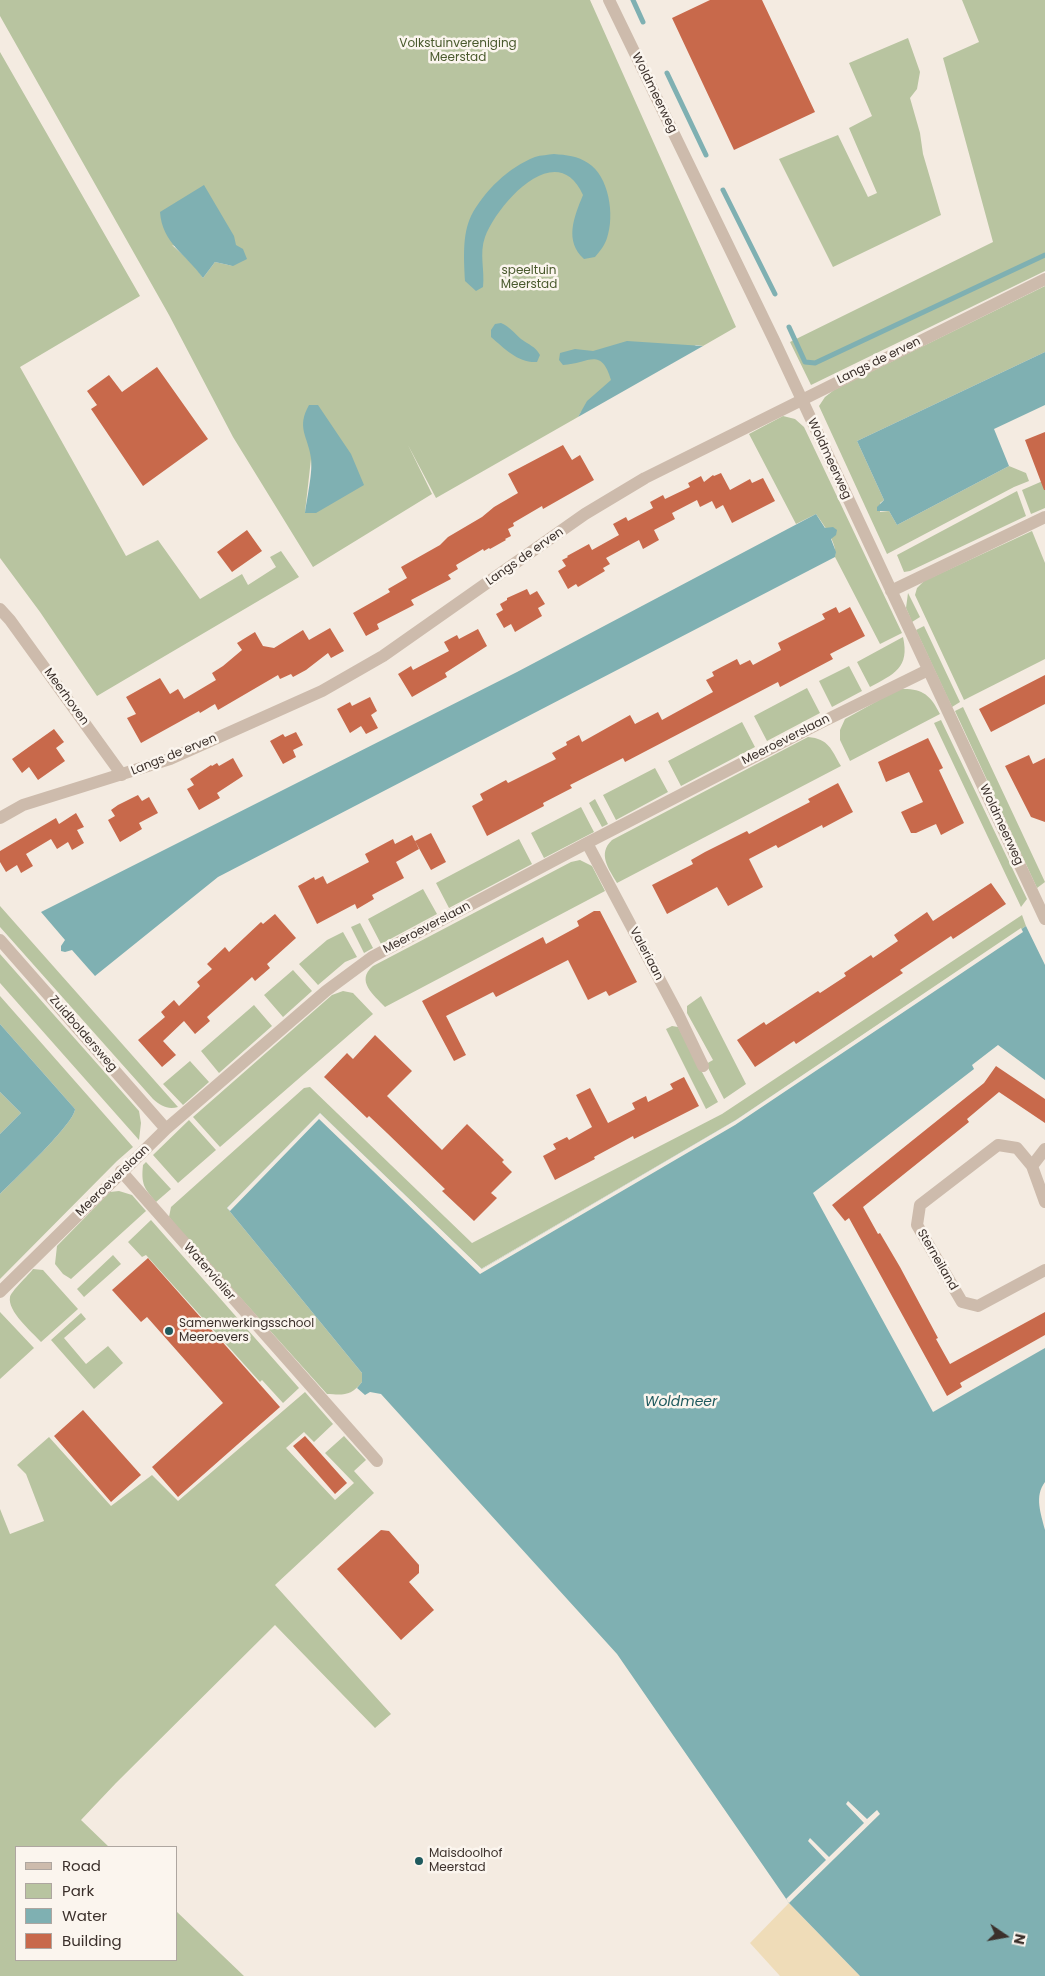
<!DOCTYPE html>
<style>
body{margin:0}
#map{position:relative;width:1045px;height:1976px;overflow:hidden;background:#f4ebe1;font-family:Poppins,sans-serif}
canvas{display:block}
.legend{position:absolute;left:15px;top:1846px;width:162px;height:115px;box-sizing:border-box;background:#fbf5ee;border:1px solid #aea6a0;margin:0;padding:6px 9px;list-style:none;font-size:15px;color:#3b302b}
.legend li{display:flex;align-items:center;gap:10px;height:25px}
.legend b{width:25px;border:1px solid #aea6a0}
.north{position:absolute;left:980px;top:1911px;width:50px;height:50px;-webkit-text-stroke:4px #fbf5ee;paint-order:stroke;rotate:102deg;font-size:14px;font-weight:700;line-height:20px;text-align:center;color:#3b302b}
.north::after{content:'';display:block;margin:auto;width:18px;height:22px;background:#3b302b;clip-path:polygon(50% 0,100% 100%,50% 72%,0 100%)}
</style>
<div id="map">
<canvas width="1045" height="1976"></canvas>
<ul class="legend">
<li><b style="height:6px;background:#cdbbac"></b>Road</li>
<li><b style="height:14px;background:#b8c4a0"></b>Park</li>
<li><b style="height:14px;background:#7fb0b2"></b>Water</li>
<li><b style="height:14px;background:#c8694b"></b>Building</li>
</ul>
<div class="north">N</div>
</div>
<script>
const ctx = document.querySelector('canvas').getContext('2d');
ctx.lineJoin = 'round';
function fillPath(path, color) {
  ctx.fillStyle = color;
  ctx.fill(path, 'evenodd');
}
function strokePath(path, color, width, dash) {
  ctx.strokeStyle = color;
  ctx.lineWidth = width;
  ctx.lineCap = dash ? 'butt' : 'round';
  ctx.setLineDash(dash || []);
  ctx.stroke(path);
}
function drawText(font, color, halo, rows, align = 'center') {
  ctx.font = font + ' Poppins,sans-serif';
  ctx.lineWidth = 5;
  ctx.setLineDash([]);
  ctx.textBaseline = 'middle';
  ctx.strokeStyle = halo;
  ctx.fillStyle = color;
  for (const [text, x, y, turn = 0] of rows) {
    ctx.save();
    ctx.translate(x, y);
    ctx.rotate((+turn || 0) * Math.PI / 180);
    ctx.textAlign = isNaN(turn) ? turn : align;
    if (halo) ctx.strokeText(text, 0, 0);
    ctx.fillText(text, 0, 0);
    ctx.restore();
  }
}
const green = new Path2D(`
 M0 0H590L736 327 703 346 696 345 581 412 578 417 436 498 408 445 432 494 313 567 233 437 169 315 0 16ZM172 245 233 266 215 262 203 278 194 265ZM311 459 316 513 305 512Z
 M962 0H1045V271L811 385 790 342 993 242 943 58 979 42Z
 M908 38 920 72 917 89 910 98 920 133 923 154 941 215 833 267 779 159 838 135 868 197 877 193 849 128 872 116 849 63Z
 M0 52 140 296 20 367 126 556 158 540 200 599 242 574 248 585 276 567 270 557 281 551 299 577 97 696 40 612 0 558Z
 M1045 286V352L857 441 884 500 880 503V512L889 511 897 525 1009 466 1026 473 1029 481 1014 487 887 554 819 406 825 397 834 390Z
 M783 416 795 419 804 427 902 633 880 644 835 557C838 544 823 524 816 514L796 524 749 434Z
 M1045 480V508L1031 514 1022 490Z
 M1017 491 1026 516 910 571 904 572 897 555Z
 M1032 531 1045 563V659L964 700 915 595 917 588 924 581Z
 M908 593 920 617 912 622 906 608Z
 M924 626 960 702 952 707 916 630Z
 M903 637C910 668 894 674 870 687L857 662Z
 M849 666 862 691 832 707 819 681Z
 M807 688 820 713 767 741 754 716Z
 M899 689C922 688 930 694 940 714L850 761 840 740V730L845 719Z
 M963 707 1045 882 1037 888 955 711Z
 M941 720 1027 899 1021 907 934 723Z
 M742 722 755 747 681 786 668 761Z
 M808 737C829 739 831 749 841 766L617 883C609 869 597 854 612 840Z
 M655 768 668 792 616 820 603 795Z
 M595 799 608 824 602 827 589 803Z
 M581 807 594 832 544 858 531 833Z
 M519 839 532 864 449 908 436 883Z
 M580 860 592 866 605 891 385 1007C374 995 355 981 373 966L571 862Z
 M423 889 437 914 381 944 368 919Z
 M0 906 178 1107C168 1110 161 1106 153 1099L0 927Z
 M1022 915 1026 926 736 1120 481 1269 320 1113 227 1208 362 1373V1382C351 1396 344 1395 327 1394L184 1235 169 1217 171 1207 304 1088 310 1087 472 1243 722 1114Z
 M360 923 373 948 364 953 351 927Z
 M343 932 357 957 345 962 318 985 299 964 327 940Z
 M0 954 139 1111 141 1123 139 1140 0 983Z
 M293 970 312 991 283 1017 264 995Z
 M343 991 353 993 373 1014 220 1147 193 1117 332 995Z
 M0 996 133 1147 117 1161 0 1279V1194C13 1181 75 1123 75 1109L0 1024Z
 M701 996 746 1084 724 1099 706 1064 713 1060 687 1013V1006Z
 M254 1005 272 1026 219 1073 201 1051Z
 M672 1026 678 1027 718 1102 706 1109 666 1029Z
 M190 1061 209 1082 183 1105 163 1084Z
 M0 1092 21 1113 0 1134Z
 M189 1120 216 1150 178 1183 153 1155Z
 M146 1162 171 1189 156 1202C144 1188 141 1184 143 1165Z
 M119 1191 132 1195 146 1211 71 1279 63 1274 55 1264 57 1246 110 1192Z
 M151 1220 299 1388 283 1403 262 1380 260 1382 146 1255 142 1257 128 1242Z
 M113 1255 121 1264 84 1297 77 1289Z
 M33 1269 43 1270 78 1309 41 1342C32 1332 7 1311 10 1297 12 1290 28 1276 33 1269Z
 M0 1312 34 1348 0 1379Z
 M81 1313 86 1319 64 1338 86 1364 108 1346 123 1363 94 1389 51 1340Z
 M305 1392 333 1424 314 1442 304 1432 286 1448 335 1500 354 1483 325 1453 344 1436 366 1460 354 1471 374 1493 275 1585 391 1714 375 1728 275 1625 116 1783 81 1820 109 1847H16V1960H176V1911L244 1976H0V1509L10 1534 44 1521 26 1474 17 1465 49 1437 111 1506 152 1475 178 1501Z`);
const sand = new Path2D(`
 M789 1903 860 1976H780L750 1943Z`);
const water = new Path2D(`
 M554 154C566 155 578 156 588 163 609 176 615 215 607 238 605 245 600 251 595 257L584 259C564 241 574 217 583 195 557 137 498 203 485 237 479 254 485 270 483 287L476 291 465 281C464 260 462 235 471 216 484 191 509 167 535 157 541 155 548 155 554 154Z
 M204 185 234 236 236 245 243 249 247 259 233 266 215 262 203 278C186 254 162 243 160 212Z
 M501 323C510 327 514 333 521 339 529 345 535 346 540 355L537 362C518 363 505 349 491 337V330L495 324Z
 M627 341 703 346 578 417 587 401 611 380C601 346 588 364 563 365L559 360 560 353 575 349 593 351Z
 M1045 352V405L994 429 1009 466 897 525 889 511H877V507L884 500 857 441Z
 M309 405H318L351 454 364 485 316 513H305C307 498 313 471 311 458 308 436 296 428 309 405Z
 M816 514 825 528 833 527 837 530 836 535 831 539 836 552 835 557 218 877 95 976 72 950 65 952 61 951V946L65 940 41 912 517 672Z
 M1026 926 1045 965V1080L998 1045 972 1065 974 1069 813 1193 933 1412 1045 1348V1482C1034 1496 1041 1514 1045 1530V1976H860L789 1903 617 1654 381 1394 370 1392 365 1395 357 1388 362 1382V1373L227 1208 320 1113 482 1269 736 1120Z
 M0 1024 75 1109C75 1123 13 1181 0 1194V1134L21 1113 0 1092Z`);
const pier = new Path2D(`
 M1021 928 1023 932 735 1125 480 1274 319 1119 230 1211 227 1208 320 1113 482 1269 736 1120Z
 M848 1801 867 1819 877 1810 880 1814 789 1903 786 1899 826 1860 808 1841 810 1838 829 1857 864 1823 846 1804Z`);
const stream = new Path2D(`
 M633 0 643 22
 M667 73 706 155
 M723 190 775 294
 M789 327 805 362 815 363 1045 255`);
const building = new Path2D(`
 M710 0H762L815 112 734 150 672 18Z
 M157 367 208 439 143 486 91 409 97 405 87 391 109 375 122 392Z
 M1045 432V490H1044L1025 440Z
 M563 445 572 460 580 455 594 480 543 509 542 506 513 523 514 526 508 529 511 536 505 539 506 540 490 549 489 548 484 551 483 549 456 565 458 569 448 575 451 579 411 600 414 605 377 624 379 629 366 636 353 613 390 592 388 589 407 578 401 567 440 545 448 537 482 517 494 507 518 493 508 474Z
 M721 473 730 490 750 479 752 483 763 478 775 501 732 523 723 505 716 509 712 501 700 507 697 500 672 513 675 519 654 530 659 540 643 549 639 540 606 558 610 564 603 568 605 571 578 587 576 584 568 589 558 571 566 566 562 560 568 557 567 556 589 544 592 550 619 535 613 524 626 517 628 521 653 508 650 502 663 495 665 499 690 487 688 483 701 476 704 482 713 475 714 476Z
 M247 530 262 551 232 572 217 552Z
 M527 589 530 595 537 591 545 604 538 608 542 616 515 632 511 624 504 628 496 614 503 610 500 604 507 600V598Z
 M836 607 839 613 850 607 865 636 830 654 833 659 780 687 778 682 625 762 623 758 570 785 572 788 543 803 544 806 487 836 472 806 483 800 480 794 506 780 508 783 556 759 552 753 567 745 566 742 579 735 582 742 630 715 635 724 658 712 662 720 713 692 706 680 714 676 712 672 737 659 740 665 750 660 753 665 781 650 778 643 825 619 822 614Z
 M330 628 344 651 331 658 328 653 306 670 293 677 291 674 280 679 278 675 218 710 215 704 200 713 199 711 141 743 127 718 136 714 126 697 160 678 170 694 178 689 184 699 216 680 212 673 223 666 242 650 237 643 255 632 263 646 274 648 303 630 309 640Z
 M478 629 487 646 445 673 447 677 412 697 398 674 411 666 413 670 449 651 444 642 457 635 459 639Z
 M1045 675V704L991 732 979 709Z
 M370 697 377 711 371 715 378 728 366 734 361 726 350 733 337 709 350 702 352 706Z
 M54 729 64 742 56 748 65 761 38 780 29 767 22 773 12 759Z
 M296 732 303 745 293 750 296 757 283 764 270 741 283 734 285 737Z
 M928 738 943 768 939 770 964 823 941 835 936 824 916 833H911L901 812 923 802 909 772 886 782 878 762Z
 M1029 755 1033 764 1045 758V822L1031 817 1005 766Z
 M233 758 243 776 217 793 220 798 199 810 187 789 194 785 190 779 211 765 212 766 217 763 219 766Z
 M838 783 853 812 823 828 822 825 778 848 776 845 749 859 763 887 728 906 717 887 667 914 652 885 693 864 691 860 705 852 747 831 749 834 781 817 810 802 808 799Z
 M138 795 142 801 149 797 158 813 139 823 142 829 120 842 108 820 115 816 111 810 118 805Z
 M76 813 84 827 77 830 84 843 72 850 68 842 57 849 51 839 26 854 33 866 21 873 17 865 6 872 0 862V851L56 818 59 824Z
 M431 833 446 862 431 870 415 841Z
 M412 835 419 849 396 862 404 878 372 895 374 899 357 909 355 904 317 924 298 886 314 877 315 880 323 876 327 884 369 862 365 854 393 839 395 844Z
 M991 883 1006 904 953 939 951 936 900 970 903 973 796 1044 794 1041 755 1067 737 1040 764 1022 766 1025 818 991 820 993 846 976 844 973 871 955 873 958 898 941 894 935 927 912 933 921Z
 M594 911H600L637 982 609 996 606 991 588 1000 568 960 496 997 493 992 446 1016 466 1055 454 1061 422 1001 543 937 546 944 579 926 577 921Z
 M275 914 296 938 267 964 270 968 255 981 252 977 207 1017 210 1021 195 1034 184 1021 163 1041 176 1055 162 1067 138 1040 165 1017 161 1012 174 1000 179 1006 200 986 197 982 212 969 207 964 225 947 229 952 261 922 263 924Z
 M375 1035 412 1071 387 1096 442 1150 467 1124 504 1160 502 1162 512 1172 491 1193 497 1198 474 1221 442 1191 445 1189 387 1133 369 1116 367 1118 324 1077 347 1053 353 1059Z
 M996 1066 1045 1099V1123L999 1092 967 1119 969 1122 863 1207 878 1234 880 1233 900 1267 938 1338 936 1339 950 1364 1045 1312V1335L960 1383 962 1387 947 1396 849 1218 845 1221 832 1205 984 1083Z
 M684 1077 699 1106 634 1139 633 1136 594 1157 595 1159 555 1180 543 1156 556 1149 553 1144 567 1137 569 1140 592 1127 576 1095 590 1088 608 1123 635 1109 632 1103 646 1096 648 1102 673 1089 670 1084Z
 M148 1258 280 1407 178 1497 152 1467 223 1403 147 1317 141 1322 112 1290Z
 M83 1410 141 1475 111 1502 54 1436Z
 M305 1436 347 1483 335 1494 293 1446Z
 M381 1530 389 1531 419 1565V1573L409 1582 434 1610 401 1640 337 1569Z`);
const minor = new Path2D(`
 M609 0 774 340 1045 919
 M891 591 1045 517
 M0 609 10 620 122 775
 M0 818 23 805 170 759 322 691 383 656 585 514 645 478 1045 279
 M587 843 679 1016 703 1066
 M0 940 166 1129
 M1032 1166 1045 1149
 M121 1171 377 1461
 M1045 1202 1032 1166 1017 1148 998 1145 920 1205 917 1225 962 1302 978 1306 1045 1270
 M0 1292 166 1129 326 991 372 957 587 843 822 722 928 670`);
const markers = [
 [169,1331,5,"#1f5a5e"],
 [419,1861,5,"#1f5a5e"]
];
const parkNames = [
 ["Volkstuinvereniging",458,44],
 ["Meerstad",458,58],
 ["speeltuin",529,271],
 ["Meerstad",529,285]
];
const streetNames = [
 ["Woldmeerweg",654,93,64],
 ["Langs de erven",879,361,-26],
 ["Woldmeerweg",829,459,65],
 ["Langs de erven",525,557,-35],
 ["Meerhoven",66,697,54],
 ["Meeroeverslaan",786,740,-27],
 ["Langs de erven",174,755,-22],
 ["Woldmeerweg",1001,825,65],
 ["Meeroeverslaan",427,928,-28],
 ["Valeriaan",646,954,62],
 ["Zuidboldersweg",83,1034,49],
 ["Meeroeverslaan",113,1181,-44],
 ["Sterneiland",937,1260,60],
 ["Waterviolier",209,1272,49]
];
const poiNames = [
 ["Samenwerkingsschool",179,1324],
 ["Meeroevers",179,1338],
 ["Maisdoolhof",429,1854],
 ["Meerstad",429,1868]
];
const waterNames = [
 ["Woldmeer",681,1402]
];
fillPath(green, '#b8c4a0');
fillPath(sand, '#efdcb8');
fillPath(water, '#7fb0b2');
fillPath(pier, '#f4ebe1');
strokePath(stream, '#7fb0b2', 5);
fillPath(building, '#c8694b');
strokePath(minor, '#cdbbac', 12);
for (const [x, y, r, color] of markers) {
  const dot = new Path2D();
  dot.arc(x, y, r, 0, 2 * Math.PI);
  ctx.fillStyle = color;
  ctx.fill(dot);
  strokePath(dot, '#fbf5ee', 2);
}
drawText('12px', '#4a5a2e', '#fbf5ee', parkNames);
drawText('12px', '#3b302b', '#fbf5ee', streetNames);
drawText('12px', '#3b302b', '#fbf5ee', poiNames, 'left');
drawText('italic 14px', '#1f5a5e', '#fbf5ee', waterNames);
</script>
